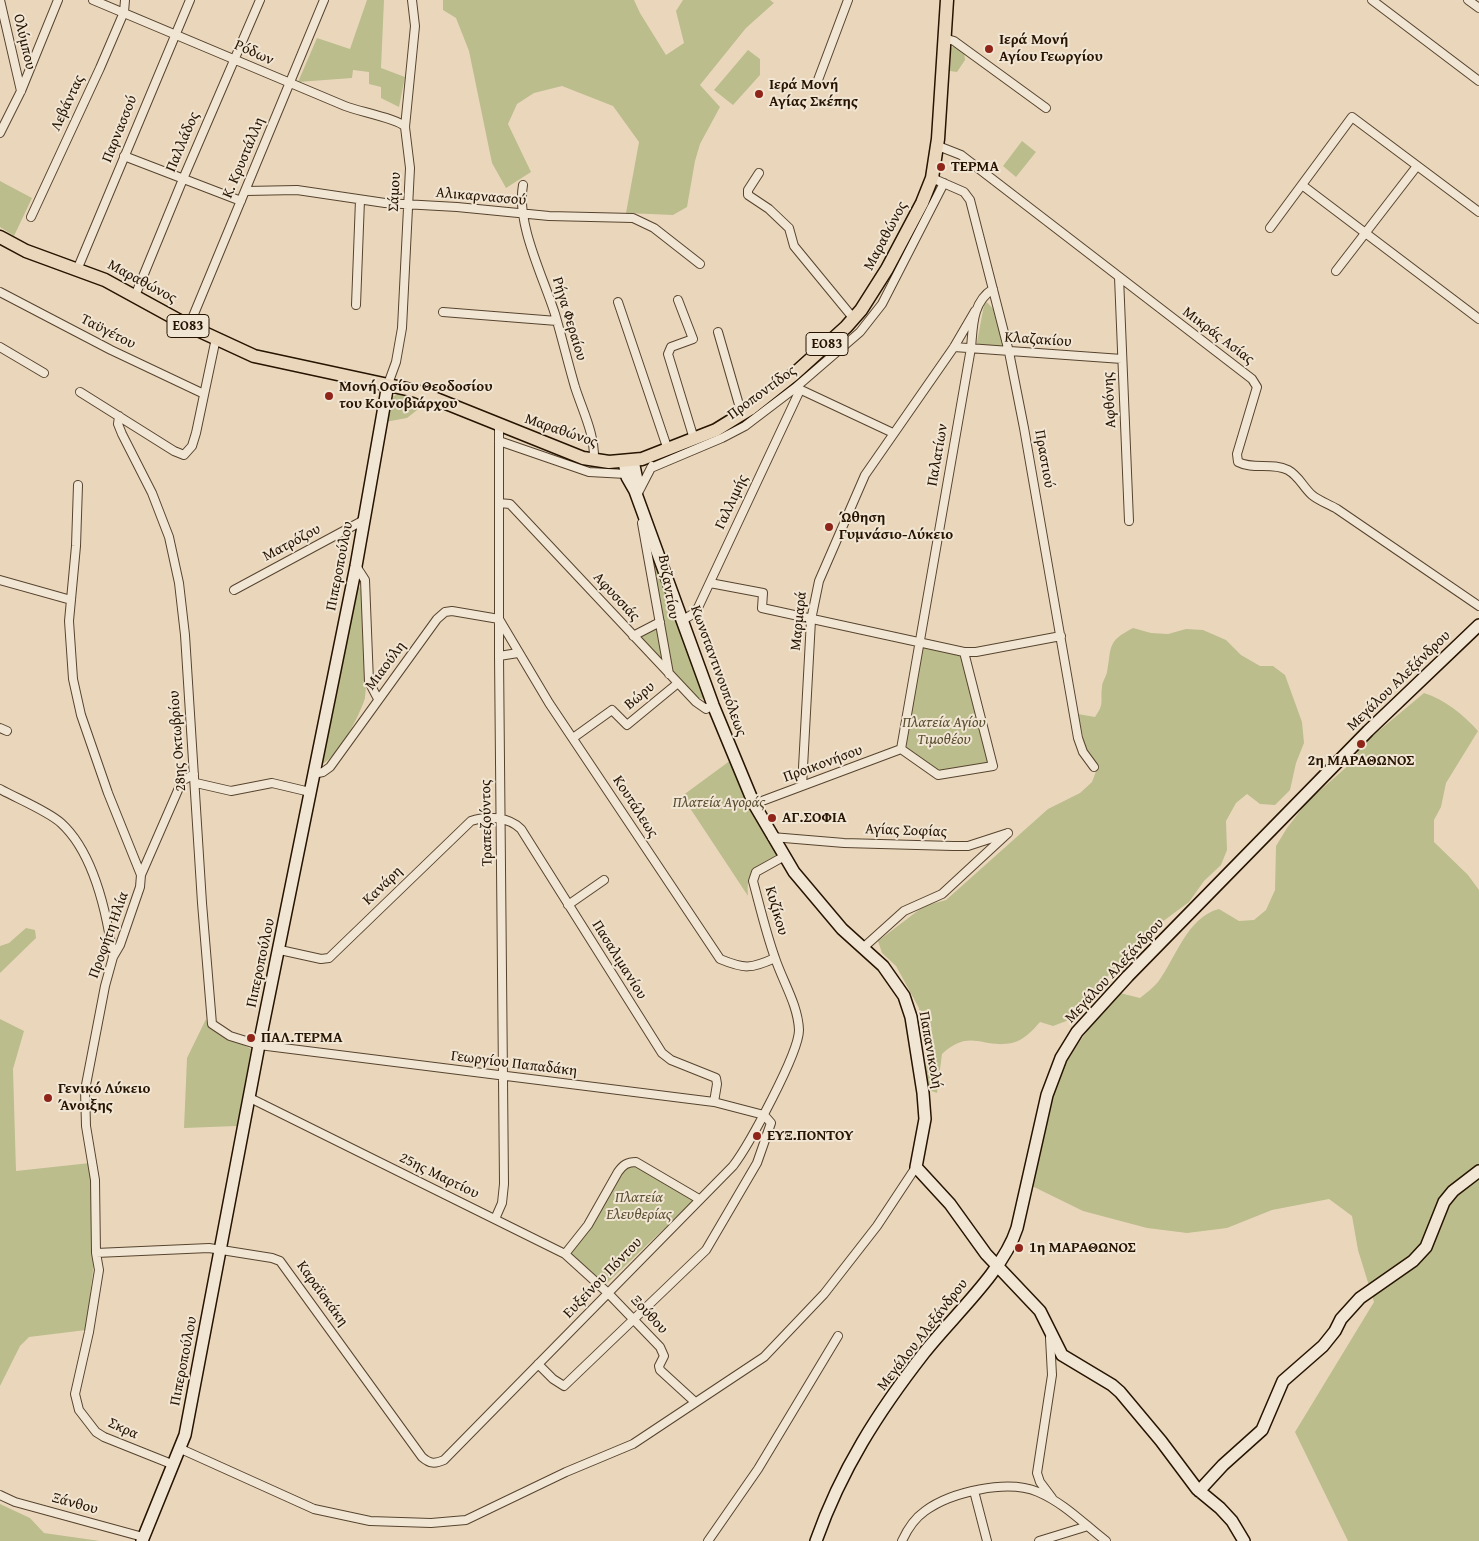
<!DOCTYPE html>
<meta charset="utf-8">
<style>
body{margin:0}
canvas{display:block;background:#ead7bb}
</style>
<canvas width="1479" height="1541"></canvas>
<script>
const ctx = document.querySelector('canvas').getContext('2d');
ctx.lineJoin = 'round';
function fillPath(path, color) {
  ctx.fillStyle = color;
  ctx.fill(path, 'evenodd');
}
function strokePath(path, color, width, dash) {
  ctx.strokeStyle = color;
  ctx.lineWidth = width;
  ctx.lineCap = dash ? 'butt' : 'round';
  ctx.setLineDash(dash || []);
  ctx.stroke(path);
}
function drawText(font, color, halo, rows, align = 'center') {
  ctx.font = font + ' "Gentium Book Plus",serif';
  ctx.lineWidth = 4;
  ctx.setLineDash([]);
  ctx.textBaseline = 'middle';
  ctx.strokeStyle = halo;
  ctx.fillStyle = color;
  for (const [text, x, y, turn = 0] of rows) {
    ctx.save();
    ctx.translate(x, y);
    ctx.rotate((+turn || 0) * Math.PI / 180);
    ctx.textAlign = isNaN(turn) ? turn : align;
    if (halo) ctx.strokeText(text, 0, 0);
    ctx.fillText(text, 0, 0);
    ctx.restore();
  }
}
const green = new Path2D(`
 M367 0H384L381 68 405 77 399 107 381 98V87L369 84V72L353 70 352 78 298 82 317 38 350 49Z
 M443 0H634L640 13 666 55 684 43 676 11 683 0H770L774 3 746 28 700 85 720 107 700 144 695 161 687 207 673 215 626 213 639 142 613 106 562 86 534 93 517 104 508 124 531 172 506 188 492 163 469 51 456 18 443 10Z
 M955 45 964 51 965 60 957 72 950 71 951 48Z
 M748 50 760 59V75L733 105 714 90Z
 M1022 141 1036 152 1016 177 1003 166Z
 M0 181 32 198 14 236 0 227Z
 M985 300 996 312 1005 349 976 347Z
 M400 393 426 403 407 418 385 422 390 398Z
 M651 547 705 697 703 699 699 698 673 672Z
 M358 585C367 592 368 685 365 698 360 715 338 757 322 764Z
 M657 627 663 665 637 636Z
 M1133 628 1151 633 1168 634 1186 629 1203 630 1226 640 1241 655 1260 666H1273L1285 675 1302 722 1304 743 1296 763 1290 790 1275 805 1260 804 1247 794 1236 803 1226 821 1227 850 1221 865 1204 881 1189 902 1158 925 1131 950 1069 1020 1053 1026 1040 1022C1033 1030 1023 1041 1012 1043 981 1049 971 1028 942 1054L937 1093 929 1090 926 1074 928 1041 920 1025 919 1008 896 966 882 953 878 941 924 906 946 900 1048 809 1080 793 1092 782 1098 766 1086 751 1078 714 1095 717C1105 703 1100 702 1102 687 1102 682 1106 677 1107 672 1112 647 1106 642 1133 628Z
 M922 647 962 654 990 763 939 772 905 748Z
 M1424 693C1444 699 1464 715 1478 731L1446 783 1441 807 1434 820V842L1468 875 1479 890V1541H1348L1295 1432 1374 1302 1358 1250 1352 1216 1329 1199 1272 1210 1227 1228 1187 1233 1147 1228 1083 1211 1032 1186C1039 1157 1043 1118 1053 1091 1068 1053 1092 1022 1120 993L1140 998C1146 993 1153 988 1158 982 1176 958 1187 917 1219 909L1239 921 1254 920 1266 910 1275 890 1276 846 1287 828 1307 802 1351 763 1363 744Z
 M731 760 777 855C755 867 746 869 748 896L682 796Z
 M26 928 35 930 36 938 0 973V946L9 943Z
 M0 1019 24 1031 13 1069 16 1171 90 1163 94 1262 86 1330 29 1337 20 1346 0 1386Z
 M206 1019 208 1026 251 1049 237 1126 184 1128 187 1058Z
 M634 1165 694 1200 606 1284 569 1253 622 1171 625 1167Z
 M0 1504 30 1518 44 1533 100 1541H0Z`);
const street = new Path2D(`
 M0 0 21 91
 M93 0 345 106C357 111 400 119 405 127
 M1372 0 1479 81
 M1468 0 1479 8
 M944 38 954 41 1046 108
 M818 80 848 0
 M0 133 21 91 58 0
 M938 146 961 155 1252 379 1257 387 1237 454 1238 462C1253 470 1272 462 1288 470 1299 476 1303 487 1312 495 1319 501 1329 504 1337 509L1479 606
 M124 156 241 201
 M759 173 748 190V195L769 209 789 228 794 246 854 319
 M932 178 964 192 970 200 1009 352 1024 428 1078 738 1083 752 1094 767
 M523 185C516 224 543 276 555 314 562 338 568 363 575 387 583 412 595 434 594 461
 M1302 185 1479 319
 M246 191 297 190 385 203 457 207 549 216 633 218 654 228 700 264
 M31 217 100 68 124 12 125 0
 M1270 228 1352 117 1479 212
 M77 270 190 0
 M1336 271 1417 166
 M1119 277 1129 521
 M0 292 111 350 204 394
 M135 296 183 179 260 0
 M678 300 693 339 671 347 668 354 694 439
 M618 302 668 450
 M356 305 360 200
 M443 312 557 321
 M189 326 324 0
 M718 332 742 415
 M0 347 44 373
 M954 347 1122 359
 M388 384 396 362 402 328 410 168 405 127 415 26 412 0
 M797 388 893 433
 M80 392 174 451 184 455 192 446 196 433 216 338
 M119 416 118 424 122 434 152 493 169 537 179 583 185 635 202 903 212 1024 230 1036 259 1045 714 1102 764 1115 771 1123 757 1163 706 1250 564 1386 553 1379 538 1364
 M499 441 589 472 626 474
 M651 468 722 438 745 426 795 388 860 332 882 304 944 183
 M78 485 76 546 69 621 73 679 81 715 108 793 141 875 140 887 120 945 113 957 105 986 85 1090 86 1126 95 1180 96 1253 99 1270 89 1332 75 1394 79 1410 96 1432 104 1437 174 1465
 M638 493 652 466
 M499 503 510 504 696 702 706 709 713 705
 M642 523 669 674
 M356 566 365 580 369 682 378 699
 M0 580 71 600
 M710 583 763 593 762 608 964 652H976L1061 636
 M234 590 364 520
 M683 620 696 612 800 390
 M633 636 660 622
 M499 656 518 653
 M0 728 7 731
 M573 738 612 710 627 725 678 683
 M901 749 971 348C973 327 972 302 993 289
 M901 749 938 775 993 766 964 652
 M313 774 323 772 330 767 437 619 445 612 452 611 499 619 549 703 720 959C744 969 751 969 775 958
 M196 783 231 791 272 783 310 792
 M802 786 811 620 819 581 865 475 954 347 975 311
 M0 789C16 798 48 811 61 823 94 853 107 914 113 957
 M754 804 901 749
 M772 837 844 843 953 846H968L1008 833
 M141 875 182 781 194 774
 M568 905 604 880
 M864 947 904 911 942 894 1008 833
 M280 950 321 959 329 958 471 821C487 815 509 817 521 829L662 1053 671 1060 716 1078 717 1084 714 1102
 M250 1098 565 1254 608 1293 660 1347 664 1356 659 1366 660 1370 695 1402
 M495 1219 502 1203 504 1184 499 656V426
 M96 1253 209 1248 272 1258 280 1261 422 1457C430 1464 435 1464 444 1460L733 1166C749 1145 799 1053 799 1030 798 1005 783 982 775 958 766 933 760 907 753 881L756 872 783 857
 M565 1254 588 1225 618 1172C623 1165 627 1162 636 1162L699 1199
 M1050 1338 1052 1375 1037 1473 1040 1482 1052 1498
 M181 1449 314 1509 370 1521 431 1523 466 1520 566 1472 633 1444 764 1357 824 1294 877 1226 916 1167
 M974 1491 987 1541
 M0 1495 15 1502 143 1537
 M708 1541 758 1469 838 1336
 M902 1541C907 1530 915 1518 925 1511 951 1492 1007 1479 1038 1492 1064 1503 1084 1524 1106 1541
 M1039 1541 1088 1526`);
const secondary = new Path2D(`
 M633 461 637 480 635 491
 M624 462 627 477 635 491 713 705 754 804 794 872 842 929 883 966 904 996 911 1017 923 1093 925 1119 916 1167 950 1204 986 1254 1040 1311 1062 1355 1112 1385 1120 1392 1161 1441 1197 1489 1220 1508 1232 1521 1244 1541
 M1199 1491 1223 1465 1262 1430 1283 1381 1323 1346 1335 1331 1341 1319 1360 1298 1413 1261 1426 1247 1444 1202 1453 1191 1479 1171
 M142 1541 185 1435 259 1045 356 566 388 384
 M816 1541C841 1470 878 1412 924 1353 953 1316 1003 1272 1017 1228L1047 1095 1061 1058 1077 1032 1128 976 1368 731 1479 625`);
const primary = new Path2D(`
 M0 237 26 251 105 280 189 326 254 356 416 391 583 458 609 462 642 459 716 430 750 409 793 375 846 327 861 310 887 269 922 203 932 178 938 139 947 0`);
const markers = [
 [989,49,5,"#8f2418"],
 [759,94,5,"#8f2418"],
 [941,167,5,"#8f2418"],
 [329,396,5,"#8f2418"],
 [829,527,5,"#8f2418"],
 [1361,744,5,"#8f2418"],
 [772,818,5,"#8f2418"],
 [251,1038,5,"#8f2418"],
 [48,1098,5,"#8f2418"],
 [757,1136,5,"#8f2418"],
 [1019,1248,5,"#8f2418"]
];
const shields = [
 [188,326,42],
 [827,344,42]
];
const shieldNames = [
 ["ΕΟ83",188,326],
 ["ΕΟ83",827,344]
];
const poiNames = [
 ["Ιερά Μονή",999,40],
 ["Αγίου Γεωργίου",999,57],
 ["Ιερά Μονή",769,85],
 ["Αγίας Σκέπης",769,102],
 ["ΤΕΡΜΑ",951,167],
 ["Μονή Οσίου Θεοδοσίου",339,387],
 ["του Κοινοβιάρχου",339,404],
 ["Ώθηση",839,518],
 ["Γυμνάσιο-Λύκειο",839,535],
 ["2η ΜΑΡΑΘΩΝΟΣ",1361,761,"center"],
 ["ΑΓ.ΣΟΦΙΑ",782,818],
 ["ΠΑΛ.ΤΕΡΜΑ",261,1038],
 ["Γενικό Λύκειο",58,1089],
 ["Άνοιξης",58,1106],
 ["ΕΥΞ.ΠΟΝΤΟΥ",767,1136],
 ["1η ΜΑΡΑΘΩΝΟΣ",1029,1248]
];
const streetNames = [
 ["Ολύμπου",24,42,77],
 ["Ρόδων",254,53,24],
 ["Λεβάντας",68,103,-65],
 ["Παρνασσού",120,129,-68],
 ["Παλλάδος",183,142,-67],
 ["Κ. Κρυστάλλη",244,158,-67],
 ["Σάμου",395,192,-87],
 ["Αλικαρνασσού",481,197,5],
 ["Μαραθώνος",886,236,-62],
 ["Μαραθώνος",142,282,28],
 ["Ρήγα Φεραίου",569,319,73],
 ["Ταϋγέτου",108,332,27],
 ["Μικράς Ασίας",1218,336,37],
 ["Κλαζακίου",1038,340,4],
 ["Προποντίδος",762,393,-36],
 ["Αφθόνης",1110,400,-93],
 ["Μαραθώνος",561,431,19],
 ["Παλατίων",938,455,-80],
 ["Πραστιού",1044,459,80],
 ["Γαλλιμής",732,502,-65],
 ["Ματρόζου",292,543,-28],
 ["Πιπεροπούλου",340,566,-79],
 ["Βυζαντίου",668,587,80],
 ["Αφυσσιάς",616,597,47],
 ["Μαρμαρά",799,621,-84],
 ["Μιαούλη",386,666,-53],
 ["Κωνσταντινουπόλεως",718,671,70],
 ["Μεγάλου Αλεξάνδρου",1399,681,-44],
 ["Βώρυ",640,696,-40],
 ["28ης Οκτωβρίου",178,741,-94],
 ["Προικονήσου",823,764,-20],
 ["Κουτάλεως",635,807,57],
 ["Τραπεζούντος",487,823,-91],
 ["Αγίας Σοφίας",906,831,2],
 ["Κανάρη",383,886,-44],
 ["Κυζίκου",776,911,74],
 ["Προφήτη Ηλία",109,935,-70],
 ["Πασαλιμανίου",619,960,58],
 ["Πιπεροπούλου",261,963,-78],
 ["Μεγάλου Αλεξάνδρου",1115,971,-47],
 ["Παπανικολή",930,1050,80],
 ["Γεωργίου Παπαδάκη",514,1064,7],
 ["25ης Μαρτίου",439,1176,26],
 ["Ευξείνου Πόντου",603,1278,-46],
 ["Καραϊσκάκη",322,1294,54],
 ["Ξούθου",649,1315,47],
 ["Μεγάλου Αλεξάνδρου",923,1335,-52],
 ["Πιπεροπούλου",184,1361,-79],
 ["Σκρα",123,1429,24],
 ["Ξάνθου",75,1504,15]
];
const parkNames = [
 ["Πλατεία Αγίου",944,723],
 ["Τιμοθέου",944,740],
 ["Πλατεία Αγοράς",719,803],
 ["Πλατεία",639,1198],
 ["Ελευθερίας",639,1215]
];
fillPath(green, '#bbbd8d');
strokePath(street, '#57442f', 10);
strokePath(secondary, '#261300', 14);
strokePath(primary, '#261300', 15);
strokePath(street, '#f1e5d3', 8);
strokePath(secondary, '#f1e5d3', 11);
strokePath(primary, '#ead7bb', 12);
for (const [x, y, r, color] of markers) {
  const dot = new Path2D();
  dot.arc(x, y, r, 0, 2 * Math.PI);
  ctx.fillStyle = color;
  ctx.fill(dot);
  strokePath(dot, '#f1e5d3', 2);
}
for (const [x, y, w] of shields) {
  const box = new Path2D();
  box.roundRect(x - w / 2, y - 11.5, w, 23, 4);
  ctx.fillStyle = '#f1e5d3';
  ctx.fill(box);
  strokePath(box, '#261300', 1);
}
drawText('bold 14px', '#261300', null, shieldNames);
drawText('bold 15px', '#261300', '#f1e5d3', poiNames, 'left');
drawText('15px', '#261300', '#f1e5d3', streetNames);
drawText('italic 15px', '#5a4e31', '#f1e5d3', parkNames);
</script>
